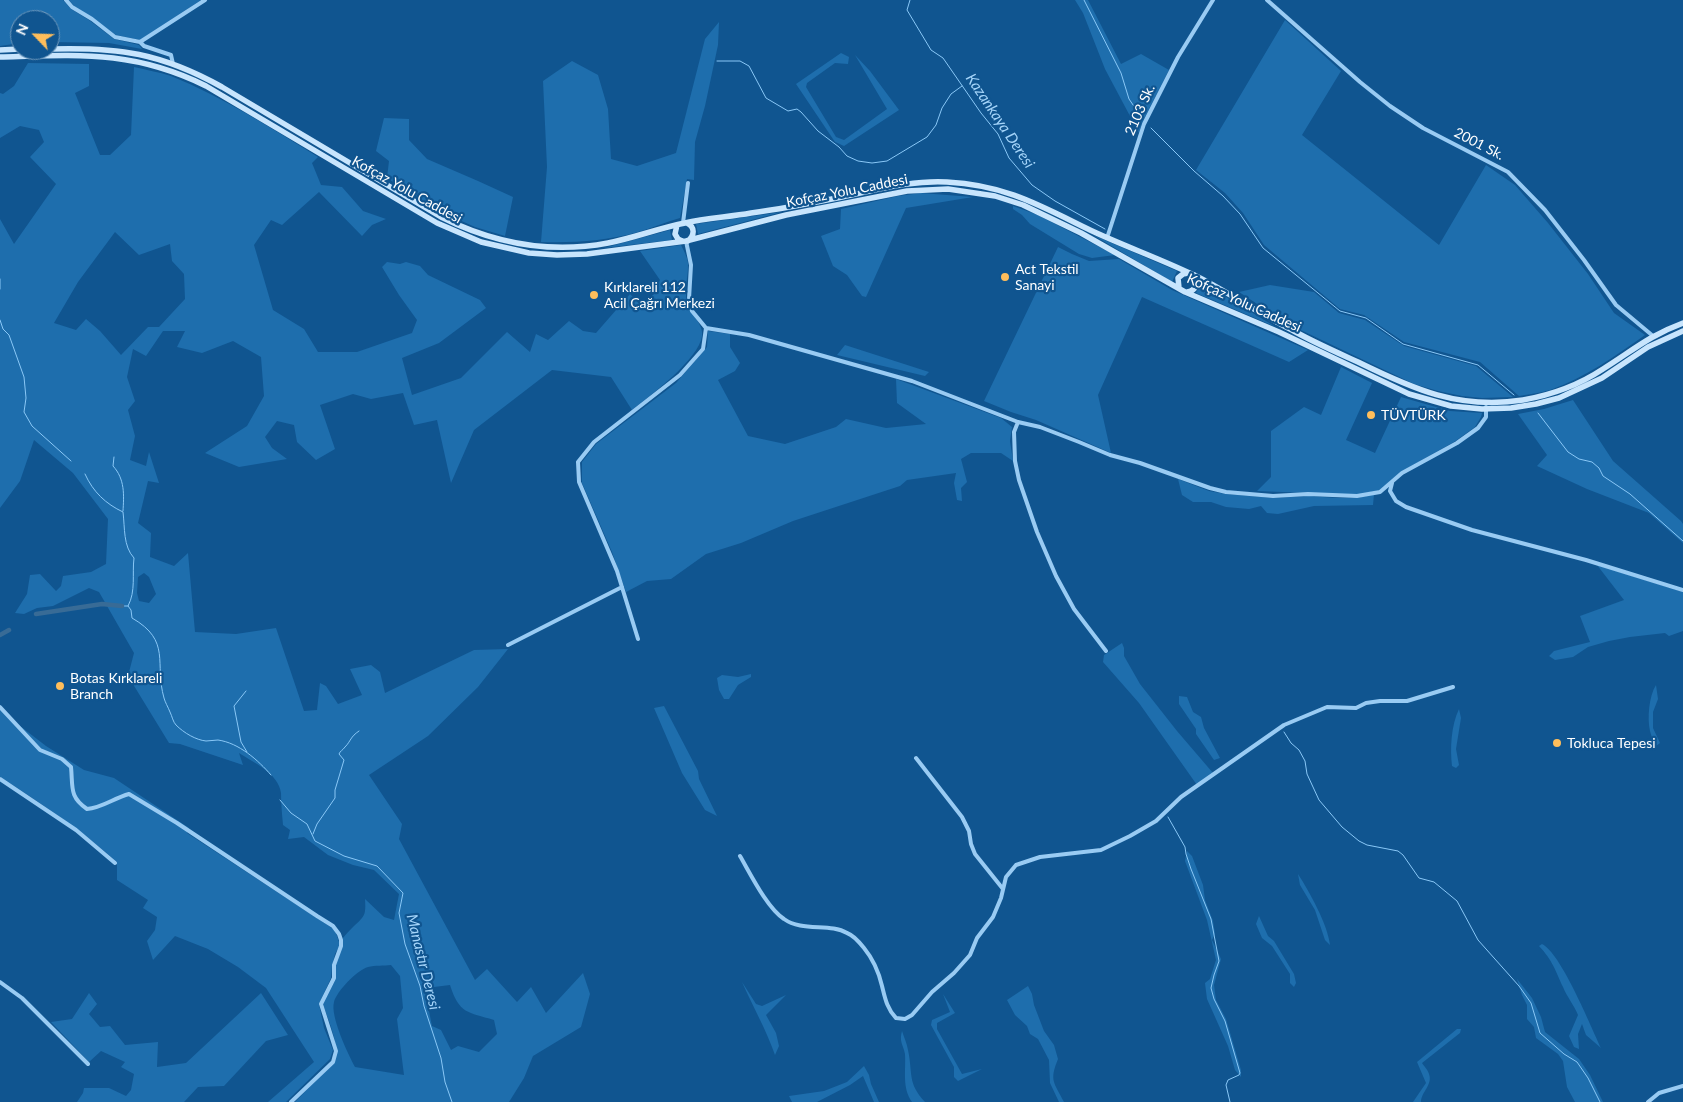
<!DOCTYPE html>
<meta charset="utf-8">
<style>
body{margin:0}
#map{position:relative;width:1683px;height:1102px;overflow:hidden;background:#105590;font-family:Lato,sans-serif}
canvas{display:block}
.north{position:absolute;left:10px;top:10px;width:50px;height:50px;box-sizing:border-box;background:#105590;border:1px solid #7099bc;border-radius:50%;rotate:294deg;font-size:14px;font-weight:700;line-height:20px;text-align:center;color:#fff}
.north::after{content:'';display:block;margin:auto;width:18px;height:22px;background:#ffbe5b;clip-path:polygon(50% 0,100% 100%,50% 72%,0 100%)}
</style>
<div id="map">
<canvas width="1683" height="1102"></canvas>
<div class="north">N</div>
</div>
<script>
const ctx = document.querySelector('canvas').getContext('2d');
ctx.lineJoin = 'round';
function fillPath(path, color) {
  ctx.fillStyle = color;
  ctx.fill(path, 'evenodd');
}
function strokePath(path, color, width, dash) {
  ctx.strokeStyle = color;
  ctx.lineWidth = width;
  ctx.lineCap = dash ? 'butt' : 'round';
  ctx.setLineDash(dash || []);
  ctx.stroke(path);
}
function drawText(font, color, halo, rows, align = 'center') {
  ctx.font = font + ' Lato,sans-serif';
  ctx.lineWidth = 4.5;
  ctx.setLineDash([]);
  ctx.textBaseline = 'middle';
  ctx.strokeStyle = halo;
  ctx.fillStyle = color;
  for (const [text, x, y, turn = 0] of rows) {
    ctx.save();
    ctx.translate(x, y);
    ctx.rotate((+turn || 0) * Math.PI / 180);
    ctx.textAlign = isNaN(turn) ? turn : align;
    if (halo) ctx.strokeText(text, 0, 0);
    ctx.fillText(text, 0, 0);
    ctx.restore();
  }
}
const green = new Path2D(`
 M0 0H63L71 9 89 20 114 39 139 45 142 49 109 43 50 42V20H20V43L0 46Z
 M69 0H201L140 40 116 35 74 6Z
 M1075 0H1088L1121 64 1141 54 1169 70 1142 123 1139 133 1105 69 1083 13Z
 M1285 20 1341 71 1302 135 1439 245 1486 165 1515 185 1548 223 1588 274 1614 313 1645 335C1615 356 1585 378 1550 390 1540 393 1529 394 1519 396L1480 362 1404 342 1364 315 1340 309 1264 245 1243 213 1225 193 1196 170Z
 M719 22 718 45 705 106 695 142 694 180 687 179 680 218C666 222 652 228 638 232 607 241 573 243 541 242L547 167 543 81 572 61 598 75 608 109 611 159 637 166 676 153 705 39Z
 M841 53 849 57 848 64 835 63 807 83 806 87 836 137 844 140 887 109 855 55 870 71 899 110 844 146 835 142 796 84Z
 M28 63 89 64V86L75 93 100 155H110L131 135 134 67C146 70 159 72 171 76 223 97 271 128 318 157L312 163 321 185 342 187 363 211 386 219 372 225 362 236 319 192 282 225 271 220 254 245 273 310 304 329 318 352H357L412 333 417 320 399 295 382 267 387 262 400 264 406 262 420 266 428 275 480 300 486 308 439 343 402 358 412 395 461 378 507 332 530 352 536 334 548 340 569 321 583 331 596 333 630 294 641 305 654 294 660 280 640 251 681 245C684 251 689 260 688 267 688 277 684 290 687 301 689 313 704 324 702 336 699 359 650 396 632 410L611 377 552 370 474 430 451 483 437 420 414 425 403 393 371 399 353 394 320 405 335 449 316 460 297 442 294 425 277 421 265 437 272 448 287 459 239 467 205 453 247 426 264 396 261 357 233 341 202 353 177 347 185 331H163L146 356 133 349 127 377 135 401 128 410 135 436 130 460 146 466 149 452 159 483 148 481 138 523 151 533 150 557 174 566 188 553 195 632 236 634 276 628 304 711 317 710 320 683 326 686 338 704 362 695 350 669 371 665 380 672 385 693 474 650 508 649 478 687 428 736 369 775 402 824 399 839 475 980 487 969 517 1002 531 987 546 1013 583 973 590 994 581 1027 533 1056 524 1078 509 1102H295L334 1062C341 1047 328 1020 323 1004 329 989 333 973 338 957 340 950 343 946 343 938 346 934 350 930 354 926 365 916 366 915 365 899L384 917 394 920 399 894 374 870 353 865 328 855 304 837 288 839 290 830 283 825C282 814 281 804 281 793 279 774 253 762 239 753L243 765 180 744 169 743 128 676 134 653 99 592 89 588 53 606 37 608 24 614 15 613 27 594 30 575 40 574 56 591 61 586 63 576 91 572 106 564 108 519 73 473 34 440 20 481 0 508V219L14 244 56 184 30 157 44 142 39 130 20 126 0 138V93L3 94 14 86ZM115 232 139 255 170 244 172 261 184 274 185 299 159 327H148L121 355 100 331 86 319 76 330 54 323 78 282ZM144 573 149 577 156 594 149 603 139 601 137 593 138 577ZM391 965 400 976 403 1008 397 1019 404 1075 355 1067C348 1054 330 1016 334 1002 337 991 357 970 368 967 375 965 384 966 391 965ZM450 985C459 1014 468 1012 494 1020L497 1034 479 1052 458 1046 451 1050 441 1030 432 1026 427 1001 434 987Z
 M384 118 409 119V140L427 159 478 181 513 197 505 236 475 227 437 210 387 178 389 161 376 151Z
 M921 193 973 197 906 208 866 297 862 296 847 275 833 266 821 236 840 229 841 209 898 196Z
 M1013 206 1038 215 1115 255 1092 258 1079 254 1030 224 1022 215 1013 209Z
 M782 212 698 234 696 224Z
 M670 230 672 240 604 248Z
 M1093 235 1177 271 1172 282Z
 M1058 247 1072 254 1089 261 1119 259 1172 290 1308 350 1289 362 1142 297 1098 395 1111 453 1036 420 1011 412 984 401Z
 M1201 282 1276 327 1196 293Z
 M1270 285 1314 292 1339 313 1365 320 1404 346 1476 366 1513 397 1482 398 1462 396 1438 391 1414 384 1286 323 1239 292Z
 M708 331 730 334V347L740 363 735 371 718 380 748 436 785 444 836 427 846 419 886 428 926 424 897 403 896 379 1001 418 1012 427 1010 441 1013 461 1001 453H971L961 459 967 482 961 488 962 501 957 500 954 483 956 473 907 480 900 486 793 521 741 543 706 554 671 579 647 581 626 592 612 552 582 483V462L596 444 676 383 707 347Z
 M845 345 929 372 925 376 837 355Z
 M1341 367 1372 383 1346 440 1375 453 1401 397 1450 411 1482 413 1481 417 1475 427 1454 442 1402 471 1380 490 1358 495 1257 491 1271 477V431L1304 407 1321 415Z
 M1573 400 1613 461 1681 521 1683 524V543L1649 513 1587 489 1537 466 1547 455 1518 414 1544 409Z
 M1178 479 1209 491 1226 494 1273 498 1309 496 1337 498H1357L1374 494 1373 505 1314 506 1278 514 1267 513 1261 506 1249 509 1226 507 1211 502H1193L1182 495Z
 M1597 565 1683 592V631L1669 636 1665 633 1630 637 1609 641 1588 647 1573 657 1555 660 1549 656 1554 651 1590 642 1580 616 1624 600Z
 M1122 643 1124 648V656L1140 684 1177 731 1213 773 1197 785 1139 703 1103 662 1104 655Z
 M751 674V677L738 685 729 699H724L719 690 717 678 722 675 738 677Z
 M1656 685 1658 699 1653 712V728L1660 743 1656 746C1654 741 1651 736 1650 731 1647 718 1649 696 1656 685Z
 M1179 696 1187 697 1193 712 1201 717 1204 728 1220 758 1214 760 1196 734V729L1179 704Z
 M0 705 11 719 46 746 84 770 114 778 189 828 187 833 332 928 336 933 340 945 335 954 332 966 331 978 319 1004 324 1028 333 1050 330 1059 286 1102H268L314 1062 266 988 238 967 208 949 175 936 153 960 147 941 155 930 157 917 143 908 148 900 117 880V862C81 830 41 803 0 777Z
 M664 706 698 771 699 779 717 816 705 810 682 773 654 708Z
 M1459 709 1461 718 1456 749 1459 765 1456 768 1452 766C1450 748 1451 726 1459 709Z
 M1187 851 1192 856 1203 885 1205 900 1213 921 1215 934 1212 940 1221 959 1214 985 1216 1000 1226 1019 1241 1070V1077L1235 1070 1228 1046 1207 999 1205 983 1210 979 1216 960 1207 920 1185 861Z
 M1298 874C1309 891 1328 925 1330 945L1325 940 1315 910 1300 885Z
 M1259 916 1268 936 1274 941 1294 974 1296 983 1294 987 1290 983V974L1272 946 1262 938 1256 924Z
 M1542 944C1561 953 1591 1027 1601 1048L1586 1035 1582 1024 1578 1034 1579 1049 1574 1047 1569 1036 1578 1015C1574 1005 1567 997 1563 987 1555 970 1553 961 1539 946Z
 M1517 979 1532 998 1541 1017 1545 1032 1579 1059 1590 1075 1603 1102H1575L1567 1087 1563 1061 1558 1054 1536 1038 1534 1027 1527 1019V1005L1522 995Z
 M742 982 756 1004 762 1006 786 995 766 1015 776 1033 779 1046 775 1055C766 1029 753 1007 742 982Z
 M1028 986 1032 994 1034 1005 1044 1031 1054 1045 1058 1059C1049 1081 1054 1082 1064 1102H1059L1050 1083 1049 1060 1038 1039 1030 1034 1027 1026 1015 1015 1007 1000Z
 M89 993 97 1004 89 1014 100 1027 110 1026 125 1045 158 1042 157 1067 186 1063 261 993 288 1035 266 1041 224 1086 198 1087 184 1102H77L83 1093 84 1088H109L126 1096 131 1090 134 1074 121 1067 125 1062 101 1051 89 1062 51 1022 72 1019Z
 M943 994 955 1013 937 1023V1029L962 1074 982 1069 958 1081 954 1077V1067L931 1025 932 1020 950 1012Z
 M1457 1029H1461L1460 1033 1422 1063C1424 1066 1428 1070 1429 1074 1433 1085 1421 1092 1421 1102H1413L1426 1083 1417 1062Z
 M902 1031C904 1037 907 1044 908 1050 913 1073 907 1083 925 1102H912C902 1088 906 1071 905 1054 903 1044 899 1042 902 1031Z
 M864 1066 869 1075 871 1084 879 1102H874L863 1076 850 1085 817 1102H792L789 1096 824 1091 847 1082Z`);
const stream = new Path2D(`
 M910 0 907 10 931 50 943 58 981 113 998 134 1009 158 1032 185 1055 201 1105 229
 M1084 0 1121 73 1129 99 1142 118
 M717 61H740L749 66 766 98 788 111 797 109 801 112 818 131 839 147 847 156 858 161 872 163 887 161 927 137 936 125 942 108 951 94 962 86
 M1151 128 1194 171 1223 196 1240 214 1263 248 1340 311 1366 318 1403 344 1478 365 1514 395
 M0 279V289
 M0 320 3 329 9 335 24 377 26 398 24 412 32 426 71 461
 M1538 413 1568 452 1579 459 1592 462 1599 468 1603 476 1630 494 1683 541
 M114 457 113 466C125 479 124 495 123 511
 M85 474C93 492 106 504 123 512 125 528 123 546 134 558 132 574 136 591 128 606L131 610 132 618C172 641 154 663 164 698 165 702 168 707 170 712 172 716 173 722 176 725 184 733 196 740 206 741 210 741 214 740 218 740 239 743 258 760 271 775
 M122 606H128
 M246 691 234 706 241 742 247 752
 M1284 732 1291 743 1299 750 1305 761 1307 774 1319 800 1342 827 1359 841 1367 845 1398 851 1403 855 1419 878 1434 882 1457 901 1478 940 1519 986 1531 1003 1540 1033 1564 1054 1577 1062 1588 1078 1600 1102
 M280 800 291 813 307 824 315 841 344 856 377 866 403 893 399 913 405 944 420 986 424 1006 441 1058 445 1082 452 1102
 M1168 817 1185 847 1186 854 1191 869 1211 919 1219 961 1214 975 1211 988 1214 999 1225 1021 1240 1073 1239 1075 1228 1080 1226 1085 1230 1102
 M313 834 317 824 335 798V790L344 760 339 754C340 751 343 750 345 747 351 741 350 737 359 731`);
const canal = new Path2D(`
 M36 614 102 604 122 606
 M0 635 9 630`);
const street = new Path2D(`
 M66 0 72 7 92 19 115 37 140 42
 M1267 0 1360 82 1390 106 1423 128 1508 172 1545 210 1584 260 1616 305 1653 336
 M173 64 171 55 144 46 140 42 205 0
 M683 223 688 183
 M1107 238 1144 124 1178 57 1213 0
 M706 328 749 335 912 381 1018 422 1040 427 1079 442 1110 455 1140 463 1210 488 1226 492 1273 496 1308 494 1357 496 1380 492 1402 473 1457 443 1478 428 1486 417V407
 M1018 422 1014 432 1015 461 1019 480 1037 532 1056 576 1074 609 1106 651
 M1392 483 1390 491 1396 501 1406 507 1472 530 1586 560 1683 590
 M638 639 617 571 579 482 578 462 594 442 680 375 703 349 706 328 692 311 689 299 691 265 686 241
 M508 645 622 587
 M0 707 40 750 62 759 71 767C73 787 69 797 87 809 102 808 114 798 129 794L177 823 317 916 333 926 339 934 341 940V946L334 965V978L321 1004 336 1051 333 1062 291 1102
 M916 758 962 817 969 831 971 844 975 854 1003 889
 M0 779 76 830 115 863
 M740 856C750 873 767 908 784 919 802 932 830 923 847 933 853 935 860 943 864 948 873 959 879 973 882 986 885 998 887 1009 896 1018L905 1019 912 1015 932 992 954 973 970 955 977 938 993 917 1001 898 1006 877 1016 865 1040 857 1101 850 1130 836 1156 821 1181 797 1284 725 1327 707 1356 708 1366 703 1380 701H1407L1453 687
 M0 982 22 998 88 1064
 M1648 1102 1659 1093 1683 1086`);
const secondary = new Path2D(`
 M50 49C119 47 161 53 222 87L441 217C493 243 550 254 608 243 634 238 659 228 685 223 706 218 729 217 751 213 781 209 812 203 842 197 877 190 911 180 947 182 1005 185 1039 205 1090 230 1126 247 1164 260 1200 278 1231 294 1260 314 1292 330 1313 342 1336 352 1358 362 1413 389 1459 410 1523 400 1551 395 1579 385 1603 369 1632 351 1650 335 1683 323
 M0 50 20 49
 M0 57C79 55 133 50 206 86L437 223 481 242 529 253 557 255 587 254 686 241 786 215 907 191 948 189 995 196 1023 205 1081 233 1185 292 1279 332 1409 394 1451 406 1482 409 1511 408 1536 404 1559 398 1602 378 1648 347 1683 331
 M687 223C695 227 695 235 688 241
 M677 225 675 234 678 239 682 241
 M1179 288 1178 278 1183 274 1188 273
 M1187 292C1196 291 1199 283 1194 275`);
const markers = [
 [1005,277,5,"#ffbe5b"],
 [594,295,5,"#ffbe5b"],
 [1371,415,5,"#ffbe5b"],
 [60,686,5,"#ffbe5b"],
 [1557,743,5,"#ffbe5b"]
];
const streetNames = [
 ["2103 Sk.",1140,110,-66],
 ["2001 Sk.",1479,144,27],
 ["Kofçaz Yolu Caddesi",407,190,29],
 ["Kofçaz Yolu Caddesi",847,191,-11],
 ["Kofçaz Yolu Caddesi",1244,303,24]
];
const poiNames = [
 ["Act Tekstil",1015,269],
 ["Sanayi",1015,285],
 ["Kırklareli 112",604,287],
 ["Acil Çağrı Merkezi",604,303],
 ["TÜVTÜRK",1381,415],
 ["Botas Kırklareli",70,678],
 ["Branch",70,694],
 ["Tokluca Tepesi",1567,743]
];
const waterNames = [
 ["Kazankaya Deresi",1000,121,56],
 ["Manastır Deresi",423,962,76]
];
fillPath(green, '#1e6ead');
strokePath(stream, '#8ac8f7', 1);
strokePath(canal, '#386b96', 4.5);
strokePath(street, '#99cbf3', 4);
strokePath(secondary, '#c8e5fd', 5.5);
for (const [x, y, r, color] of markers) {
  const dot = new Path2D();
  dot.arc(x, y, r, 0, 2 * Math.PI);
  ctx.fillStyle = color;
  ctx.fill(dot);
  strokePath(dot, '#105590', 2);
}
drawText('14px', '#fff', '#105590', streetNames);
drawText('14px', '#fff', '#105590', poiNames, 'left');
drawText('italic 15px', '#a5d5fa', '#105590', waterNames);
</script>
